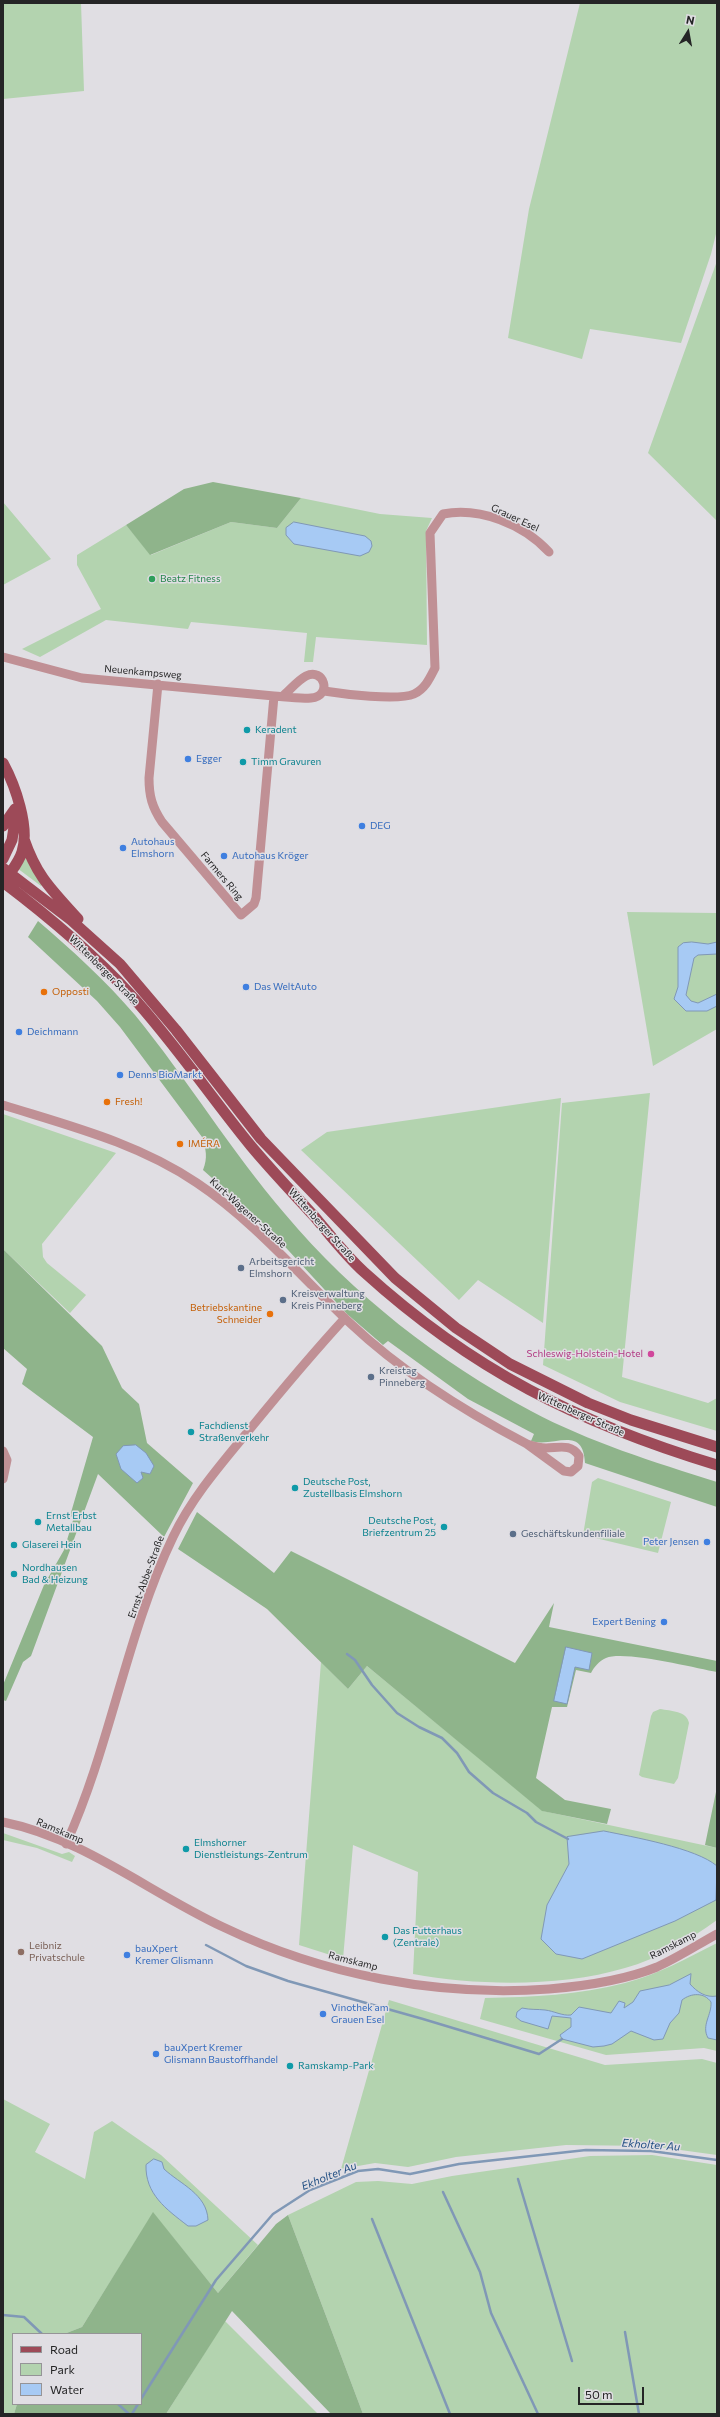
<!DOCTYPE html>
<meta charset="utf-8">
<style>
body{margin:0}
#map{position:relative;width:720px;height:2417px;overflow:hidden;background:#e0dee3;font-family:Commissioner,sans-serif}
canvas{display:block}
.frame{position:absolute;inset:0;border:4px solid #252526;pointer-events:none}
.legend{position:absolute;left:12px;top:2333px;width:130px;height:72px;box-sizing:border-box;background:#e0dee3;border:1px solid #959497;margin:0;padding:5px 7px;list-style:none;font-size:12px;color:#252526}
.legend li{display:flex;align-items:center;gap:8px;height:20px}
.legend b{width:20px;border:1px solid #959497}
.north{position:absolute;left:668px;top:12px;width:40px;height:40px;-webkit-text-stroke:3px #e0dee3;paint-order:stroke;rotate:11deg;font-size:11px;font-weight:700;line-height:16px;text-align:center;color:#252526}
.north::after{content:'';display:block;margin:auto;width:14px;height:18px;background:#252526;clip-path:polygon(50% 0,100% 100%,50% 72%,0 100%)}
.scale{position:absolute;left:578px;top:2387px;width:66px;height:18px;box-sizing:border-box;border:2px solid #252526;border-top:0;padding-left:5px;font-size:12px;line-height:14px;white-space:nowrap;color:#252526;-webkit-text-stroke:3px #e0dee3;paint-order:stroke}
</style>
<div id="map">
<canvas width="720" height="2417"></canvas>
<div class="frame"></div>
<ul class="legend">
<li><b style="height:5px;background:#9d4a58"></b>Road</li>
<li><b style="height:11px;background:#b3d3af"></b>Park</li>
<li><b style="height:11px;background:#a7caf4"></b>Water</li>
</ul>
<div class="north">N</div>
<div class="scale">50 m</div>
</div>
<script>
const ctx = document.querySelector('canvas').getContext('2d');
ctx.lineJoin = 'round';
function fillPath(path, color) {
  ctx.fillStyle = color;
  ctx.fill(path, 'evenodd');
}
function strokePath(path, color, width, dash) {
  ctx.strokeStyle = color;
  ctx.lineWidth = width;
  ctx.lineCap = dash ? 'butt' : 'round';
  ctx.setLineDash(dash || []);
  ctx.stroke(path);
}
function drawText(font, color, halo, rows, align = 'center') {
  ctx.font = font + ' Commissioner,sans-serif';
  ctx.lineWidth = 3;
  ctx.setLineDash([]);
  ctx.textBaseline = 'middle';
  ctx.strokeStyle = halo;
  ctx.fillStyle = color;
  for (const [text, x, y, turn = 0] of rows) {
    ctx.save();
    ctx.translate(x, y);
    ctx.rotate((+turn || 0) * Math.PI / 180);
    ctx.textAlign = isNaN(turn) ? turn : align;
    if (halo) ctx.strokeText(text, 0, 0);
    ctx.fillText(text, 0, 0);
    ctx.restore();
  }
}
const green = new Path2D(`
 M3 3H81L84 91 3 99Z
 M580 3H717V230L711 254 681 343 590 329 582 359 508 338 529 209Z
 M717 261V521L648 453Z
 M301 498 380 514 432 518 426 531 427 645 316 637 313 662H304L307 633 191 622 188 629 106 620 40 657 22 649 101 609 77 565V555L126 525 151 555 231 522 277 528Z
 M3 502 51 559 3 585Z
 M26 855 42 885 41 886 17 868Z
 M627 912 717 913V1029L653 1066Z
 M650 1093 622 1377 708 1403 717 1398V1431L620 1402 543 1365 562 1103Z
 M561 1098 543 1323 478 1280 459 1300 301 1150 327 1132Z
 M3 1114 116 1153 42 1244 43 1257 47 1263 86 1295 70 1313 3 1249Z
 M598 1478 671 1502 658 1553 583 1535 592 1482Z
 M321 1662 348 1689 367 1666 543 1811 717 1848V1920C689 1940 658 1959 625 1968 561 1987 479 1986 413 1974L418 1872 353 1845 343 1959 299 1945Z
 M660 1709C671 1711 687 1711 689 1723L678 1778 674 1784 642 1777 639 1775 651 1716 653 1712Z
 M3 1833 62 1854 69 1852 75 1856 72 1862 37 1848 3 1840Z
 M717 1943V2051L704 2048 606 2055 480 2019 485 1998C532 1997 579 1995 625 1983 657 1975 687 1958 717 1943Z
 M389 2000 605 2065 702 2059 717 2063V2155L651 2146 566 2145 456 2157 408 2167 375 2163 341 2169Z
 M3 2099 50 2124 35 2152 85 2179 94 2132 112 2121 161 2155 258 2245 218 2293 153 2213 82 2327 64 2334H13V2404H17L14 2414H3Z
 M652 2155 717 2165V2414H363L288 2215 356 2182 378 2181 412 2184 452 2176 590 2156Z
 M225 2321 318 2414H166Z`);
const forest = new Path2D(`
 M213 482 301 498 277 528 231 522 150 555 126 525 184 489Z
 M38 921C72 950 106 981 135 1015 188 1080 231 1151 285 1214 353 1295 438 1361 531 1411 589 1442 654 1462 717 1482V1507L585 1463C583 1424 554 1448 531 1441L534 1434 468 1399 388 1341 383 1345 347 1314 265 1225 203 1170C208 1157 206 1150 202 1137L120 1027 97 1001 28 937Z
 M3 1249 102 1346 122 1388 139 1404 147 1443 193 1483 164 1537 98 1474 31 1656 23 1662 6 1701 3 1700V1685L44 1585 64 1550 74 1517 70 1516 93 1437 22 1384 27 1369 3 1348Z
 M197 1512 274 1573 291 1551 515 1663 554 1603 549 1627 717 1661V1672C695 1668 624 1650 606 1658 599 1661 594 1667 591 1673L576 1670 567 1707H552L536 1778 565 1800 611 1809 607 1824 542 1811 367 1666 348 1689 267 1609 178 1549Z
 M717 1787V1848L705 1845Z
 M153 2212 218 2293 276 2224 288 2215 363 2414H331L232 2311 166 2414H14L17 2404H141V2334H64L82 2327Z`);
const water = new Path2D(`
 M294 522 365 536 371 541 372 546 369 552 360 556 294 544 286 535V528Z
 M692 942 708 944 717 942V954L698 955 694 958 686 995 691 1001 698 1003 717 994V1006L707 1011H686L674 999 678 987V947L683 943Z
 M136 1445 146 1453 154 1466 150 1474 141 1472 143 1478 137 1483 121 1469 116 1454 123 1446Z
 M566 1647 592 1653 589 1670 575 1667 567 1704 554 1701Z
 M604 1831C633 1837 696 1848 717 1866L716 1900 675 1921 582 1959 556 1954 541 1939 547 1905 569 1864 567 1837Z
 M691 1974 690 1984C697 1992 706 1998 717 1996V2040L708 2038C701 2025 712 2015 711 2002 704 1992 691 1993 682 2000L679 2013 670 2023 663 2039 654 2040 631 2031 612 2044 604 2046 593 2047 562 2039 560 2035 571 2027V2018L552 2016 548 2029 521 2021 516 2017 517 2012 522 2008C531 2010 537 2009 545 2010 554 2011 562 2016 571 2015L579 2007 611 2013 619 2001 625 2003 624 2008 633 2002 640 1991 669 1985Z
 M154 2159 162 2162 164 2169C180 2184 207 2194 208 2220L196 2226H188C166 2209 145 2194 146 2165Z`);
const stream = new Path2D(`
 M347 1654 355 1660 372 1685 397 1713 419 1727 442 1738 457 1753 469 1772 493 1793 527 1813 536 1822 568 1839
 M206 1945 246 1966 288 1981 423 2019 539 2054 562 2039
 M518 2179 572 2361
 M443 2192 480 2272 491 2313 538 2414
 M372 2219 450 2414
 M3 2315 24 2317 42 2334
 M625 2332 639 2414
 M141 2399 216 2280 273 2214 310 2190 358 2171 378 2169 410 2174 459 2164 586 2150 651 2151 717 2160
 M118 2404 129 2414
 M132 2414 138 2404`);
const minor = new Path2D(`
 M3 657 82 678 274 696C286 697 299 699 311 698 333 696 324 667 306 676 298 680 290 690 283 696
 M158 684 149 778C149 796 152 807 162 822L241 915 254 904 256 898 274 696
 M324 691C343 694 398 701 414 694 425 689 430 678 435 668L430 533 443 514C480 507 523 524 549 552
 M3 1105C70 1126 138 1143 197 1183 254 1221 301 1277 351 1324 403 1373 464 1411 527 1444
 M527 1444C533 1446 540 1448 546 1448 558 1448 571 1443 579 1456L578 1466 571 1472 564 1471Z
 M3 1451 7 1460 3 1479
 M3 1822C83 1838 150 1893 223 1927 323 1975 437 1997 549 1989 585 1986 623 1981 657 1967 677 1958 697 1945 717 1934
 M66 1844C111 1745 126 1635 173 1537 192 1497 222 1463 250 1429 281 1391 312 1354 345 1318`);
const major = new Path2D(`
 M3 763C15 785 30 827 22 852 19 862 12 870 6 879
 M3 826 15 809
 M24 839C37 877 52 890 78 919
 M3 859 12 840 16 814
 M3 868 71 920 120 964 176 1030 261 1139 395 1278 456 1328 510 1364 588 1403 631 1420 717 1447
 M3 882C48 916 92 953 130 994 174 1042 210 1096 251 1146 271 1170 293 1193 314 1216 330 1235 346 1256 364 1272 472 1370 578 1423 717 1465`);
const markers = [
 [152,579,4,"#2e9e5b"],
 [247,730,4,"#0f9aa8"],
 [188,759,4,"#3f7fe0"],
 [243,762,4,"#0f9aa8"],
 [362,826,4,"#3f7fe0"],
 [123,848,4,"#3f7fe0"],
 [224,856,4,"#3f7fe0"],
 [246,987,4,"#3f7fe0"],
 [44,992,4,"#e8710a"],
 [19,1032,4,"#3f7fe0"],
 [120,1075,4,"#3f7fe0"],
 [107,1102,4,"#e8710a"],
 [180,1144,4,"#e8710a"],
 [241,1268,4,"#5c6f8a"],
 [283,1300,4,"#5c6f8a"],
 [270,1314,4,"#e8710a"],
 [651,1354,4,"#d1479c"],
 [371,1377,4,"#5c6f8a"],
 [191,1432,4,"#0f9aa8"],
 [295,1488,4,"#0f9aa8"],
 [38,1522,4,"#0f9aa8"],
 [444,1527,4,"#0f9aa8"],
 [513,1534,4,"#5c6f8a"],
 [707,1542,4,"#3f7fe0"],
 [14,1545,4,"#0f9aa8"],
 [14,1574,4,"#0f9aa8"],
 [664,1622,4,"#3f7fe0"],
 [186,1849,4,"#0f9aa8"],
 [385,1937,4,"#0f9aa8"],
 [21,1952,4,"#8d6e63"],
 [127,1955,4,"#3f7fe0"],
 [323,2014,4,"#3f7fe0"],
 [156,2054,4,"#3f7fe0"],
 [290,2066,4,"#0f9aa8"]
];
const streetNames = [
 ["Grauer Esel",515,518,25],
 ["Neuenkampsweg",143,672,5],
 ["Farmers Ring",222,876,50],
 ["Wittenberger Straße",104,970,45],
 ["Kurt-Wagener-Straße",248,1213,42],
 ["Wittenberger Straße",322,1225,48],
 ["Wittenberger Straße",581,1414,24],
 ["Ernst-Abbe-Straße",146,1577,-70],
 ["Ramskamp",60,1831,23],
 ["Ramskamp",673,1945,-27],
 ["Ramskamp",353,1961,14]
];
const leisureNames = [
 ["Beatz Fitness",160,579]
];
const cultureNames = [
 ["Keradent",255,730],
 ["Timm Gravuren",251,762],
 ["Fachdienst",199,1426],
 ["Straßenverkehr",199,1438],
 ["Deutsche Post,",303,1482],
 ["Zustellbasis Elmshorn",303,1494],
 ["Ernst Erbst",46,1516],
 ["Metallbau",46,1528],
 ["Deutsche Post,",436,1521,"right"],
 ["Briefzentrum 25",436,1533,"right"],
 ["Glaserei Hein",22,1545],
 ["Nordhausen",22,1568],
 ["Bad & Heizung",22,1580],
 ["Elmshorner",194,1843],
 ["Dienstleistungs-Zentrum",194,1855],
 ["Das Futterhaus",393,1931],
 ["(Zentrale)",393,1943],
 ["Ramskamp-Park",298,2066]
];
const shopNames = [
 ["Egger",196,759],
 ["DEG",370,826],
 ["Autohaus",131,842],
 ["Elmshorn",131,854],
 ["Autohaus Kröger",232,856],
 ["Das WeltAuto",254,987],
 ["Deichmann",27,1032],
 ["Denns BioMarkt",128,1075],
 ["Peter Jensen",699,1542,"right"],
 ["Expert Bening",656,1622,"right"],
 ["bauXpert",135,1949],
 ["Kremer Glismann",135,1961],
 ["Vinothek am",331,2008],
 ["Grauen Esel",331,2020],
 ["bauXpert Kremer",164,2048],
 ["Glismann Baustoffhandel",164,2060]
];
const foodNames = [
 ["Opposti",52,992],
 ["Fresh!",115,1102],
 ["IMÉRA",188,1144],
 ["Betriebskantine",262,1308,"right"],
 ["Schneider",262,1320,"right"]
];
const serviceNames = [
 ["Arbeitsgericht",249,1262],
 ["Elmshorn",249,1274],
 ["Kreisverwaltung",291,1294],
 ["Kreis Pinneberg",291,1306],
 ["Kreistag",379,1371],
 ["Pinneberg",379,1383],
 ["Geschäftskundenfiliale",521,1534]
];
const hotelNames = [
 ["Schleswig-Holstein-Hotel",643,1354]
];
const educationNames = [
 ["Leibniz",29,1946],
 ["Privatschule",29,1958]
];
const waterNames = [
 ["Ekholter Au",651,2145,4],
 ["Ekholter Au",329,2176,-22]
];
fillPath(green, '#b3d3af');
fillPath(forest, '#8fb48b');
fillPath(water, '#a7caf4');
strokePath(water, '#8098b6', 1);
strokePath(stream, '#8098b6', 2.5);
strokePath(minor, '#c09095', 9);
strokePath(major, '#9d4a58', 11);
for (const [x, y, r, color] of markers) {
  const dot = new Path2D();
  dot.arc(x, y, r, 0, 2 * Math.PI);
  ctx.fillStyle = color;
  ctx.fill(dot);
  strokePath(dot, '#e0dee3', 1.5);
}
drawText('10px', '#252526', '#e0dee3', streetNames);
drawText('10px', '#27864d', '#e0dee3', leisureNames, 'left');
drawText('10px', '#0d838f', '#e0dee3', cultureNames, 'left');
drawText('10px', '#366cbe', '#e0dee3', shopNames, 'left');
drawText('10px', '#c56008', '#e0dee3', foodNames, 'left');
drawText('10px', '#4e5e75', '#e0dee3', serviceNames, 'left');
drawText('10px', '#b23c85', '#e0dee3', hotelNames, 'right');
drawText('10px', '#785e54', '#e0dee3', educationNames, 'left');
drawText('italic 11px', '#214f83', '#e0dee3', waterNames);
</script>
